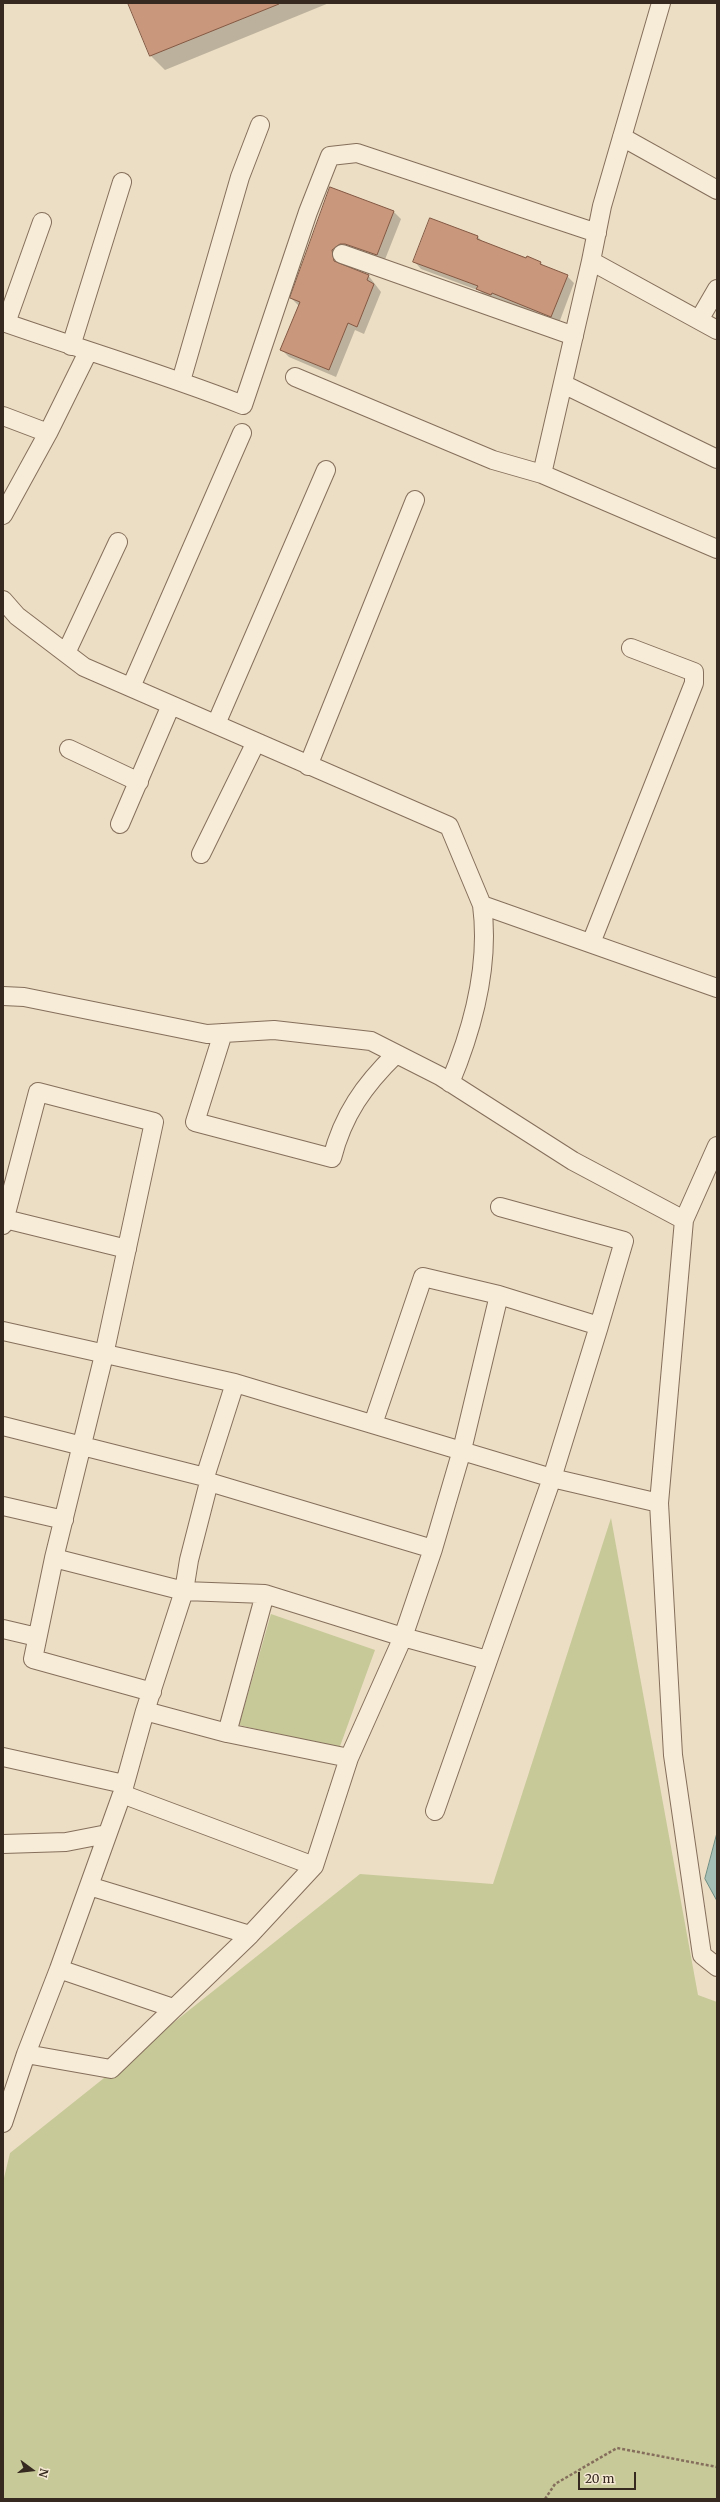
<!DOCTYPE html>
<style>
body{margin:0}
#map{position:relative;width:720px;height:2502px;overflow:hidden;background:#ecdec4;font-family:Merriweather,serif}
canvas{display:block}
.frame{position:absolute;inset:0;border:4px solid #36291f;pointer-events:none}
.north{position:absolute;left:12px;top:2450px;width:40px;height:40px;-webkit-text-stroke:3px #f4e8d3;paint-order:stroke;rotate:105deg;font-size:11px;font-weight:700;line-height:16px;text-align:center;color:#36291f}
.north::after{content:'';display:block;margin:auto;width:14px;height:18px;background:#36291f;clip-path:polygon(50% 0,100% 100%,50% 72%,0 100%)}
.scale{position:absolute;left:578px;top:2472px;width:58px;height:18px;box-sizing:border-box;border:2px solid #36291f;border-top:0;padding-left:5px;font-size:12px;line-height:14px;white-space:nowrap;color:#36291f;-webkit-text-stroke:3px #f4e8d3;paint-order:stroke}
</style>
<div id="map">
<canvas width="720" height="2502"></canvas>
<div class="frame"></div>
<div class="north">N</div>
<div class="scale">20 m</div>
</div>
<script>
const ctx = document.querySelector('canvas').getContext('2d');
ctx.lineJoin = 'round';
function fillPath(path, color) {
  ctx.fillStyle = color;
  ctx.fill(path, 'evenodd');
}
function strokePath(path, color, width, dash) {
  ctx.strokeStyle = color;
  ctx.lineWidth = width;
  ctx.lineCap = dash ? 'butt' : 'round';
  ctx.setLineDash(dash || []);
  ctx.stroke(path);
}
const green = new Path2D(`
 M611 1518 698 1995 717 2002V2499H3V2182L10 2153 360 1874 493 1884Z
 M271 1614 375 1650 339 1749 239 1725Z`);
const water = new Path2D(`
 M717 1833V1901L705 1879Z`);
const shadow = new Path2D(`
 M129 3H329L165 70 151 56Z
 M331 188 394 212 401 219 384 262 339 259 340 264 368 275 381 292 364 334 355 330 336 377 289 357 282 350 299 306 291 298Z
 M478 237 483 242 541 263 545 268 567 276 574 283 559 323 499 299 498 302 485 296 480 291 421 269 414 261Z`);
const building = new Path2D(`
 M128 3H279V4L150 56Z
 M330 187 394 211 377 255 345 244H340L332 250 334 261 369 275 367 280 374 284 357 327 348 323 329 370 280 350 300 302 290 298Z
 M430 218 478 236 477 239 526 258 527 256 541 262 540 264 568 275 551 317 492 293 491 295 476 289 478 286 413 262Z`);
const path = new Path2D(`
 M545 2499 555 2484 617 2448 717 2467`);
const street = new Path2D(`
 M661 3 602 206 591 261 717 330
 M622 137 717 190
 M342 254 574 336
 M591 261 542 474 717 549
 M699 320 717 289
 M3 322C83 350 164 374 243 405L308 212 330 156 357 153 597 233
 M6 323 42 222
 M71 346 122 182
 M295 377 493 460 542 474
 M181 381 240 177 260 125
 M563 384 717 459
 M3 416 48 433
 M3 515 48 433 88 352
 M3 600 17 616 84 667 449 826 482 905 717 988
 M66 653 118 542
 M131 687 242 433
 M216 724 326 470
 M69 749 139 782
 M308 766 415 500
 M120 824 171 705
 M201 854 256 742
 M591 943 694 683V672L631 648
 M3 996 24 997 207 1034 274 1030 371 1041 440 1076 573 1161 684 1220
 M223 1033 195 1122 332 1158C343 1115 364 1085 396 1054
 M450 1083C473 1028 490 965 482 905
 M500 1207 624 1241 599 1326
 M5 1219 127 1249
 M3 1225 38 1092 154 1122 104 1355 54 1558 33 1659 152 1692
 M3 1331 235 1383 552 1478 659 1503 673 1755 702 1955 717 1967
 M373 1424 423 1277 499 1295
 M3 1426 205 1477
 M209 1482 433 1549
 M659 1503 684 1220 717 1146
 M3 1506 64 1520
 M54 1558 184 1591 265 1594
 M3 1629 37 1637
 M145 1711 227 1733 349 1758
 M3 1757 124 1784
 M122 1794 314 1866
 M435 1811 552 1478 599 1326 499 1295 462 1450 433 1549 403 1637 487 1660
 M3 1844 66 1842 107 1834
 M89 1886 250 1935
 M59 1969 122 1794 145 1711 184 1591 189 1560 209 1482 205 1477 235 1383
 M173 2008 59 1969 26 2054 111 2069 250 1935 314 1866 349 1758 403 1637 265 1594 227 1733
 M3 2123 26 2054`);
fillPath(green, '#c7c999');
fillPath(water, '#a6bfb6');
strokePath(water, '#6d8d83', 1);
fillPath(shadow, '#0003');
fillPath(building, '#c8977c');
strokePath(building, '#835843', 1);
strokePath(street, '#856f5c', 20);
strokePath(path, '#856f5c', 2.5, [3, 2]);
strokePath(street, '#f7ecd7', 18);
</script>
